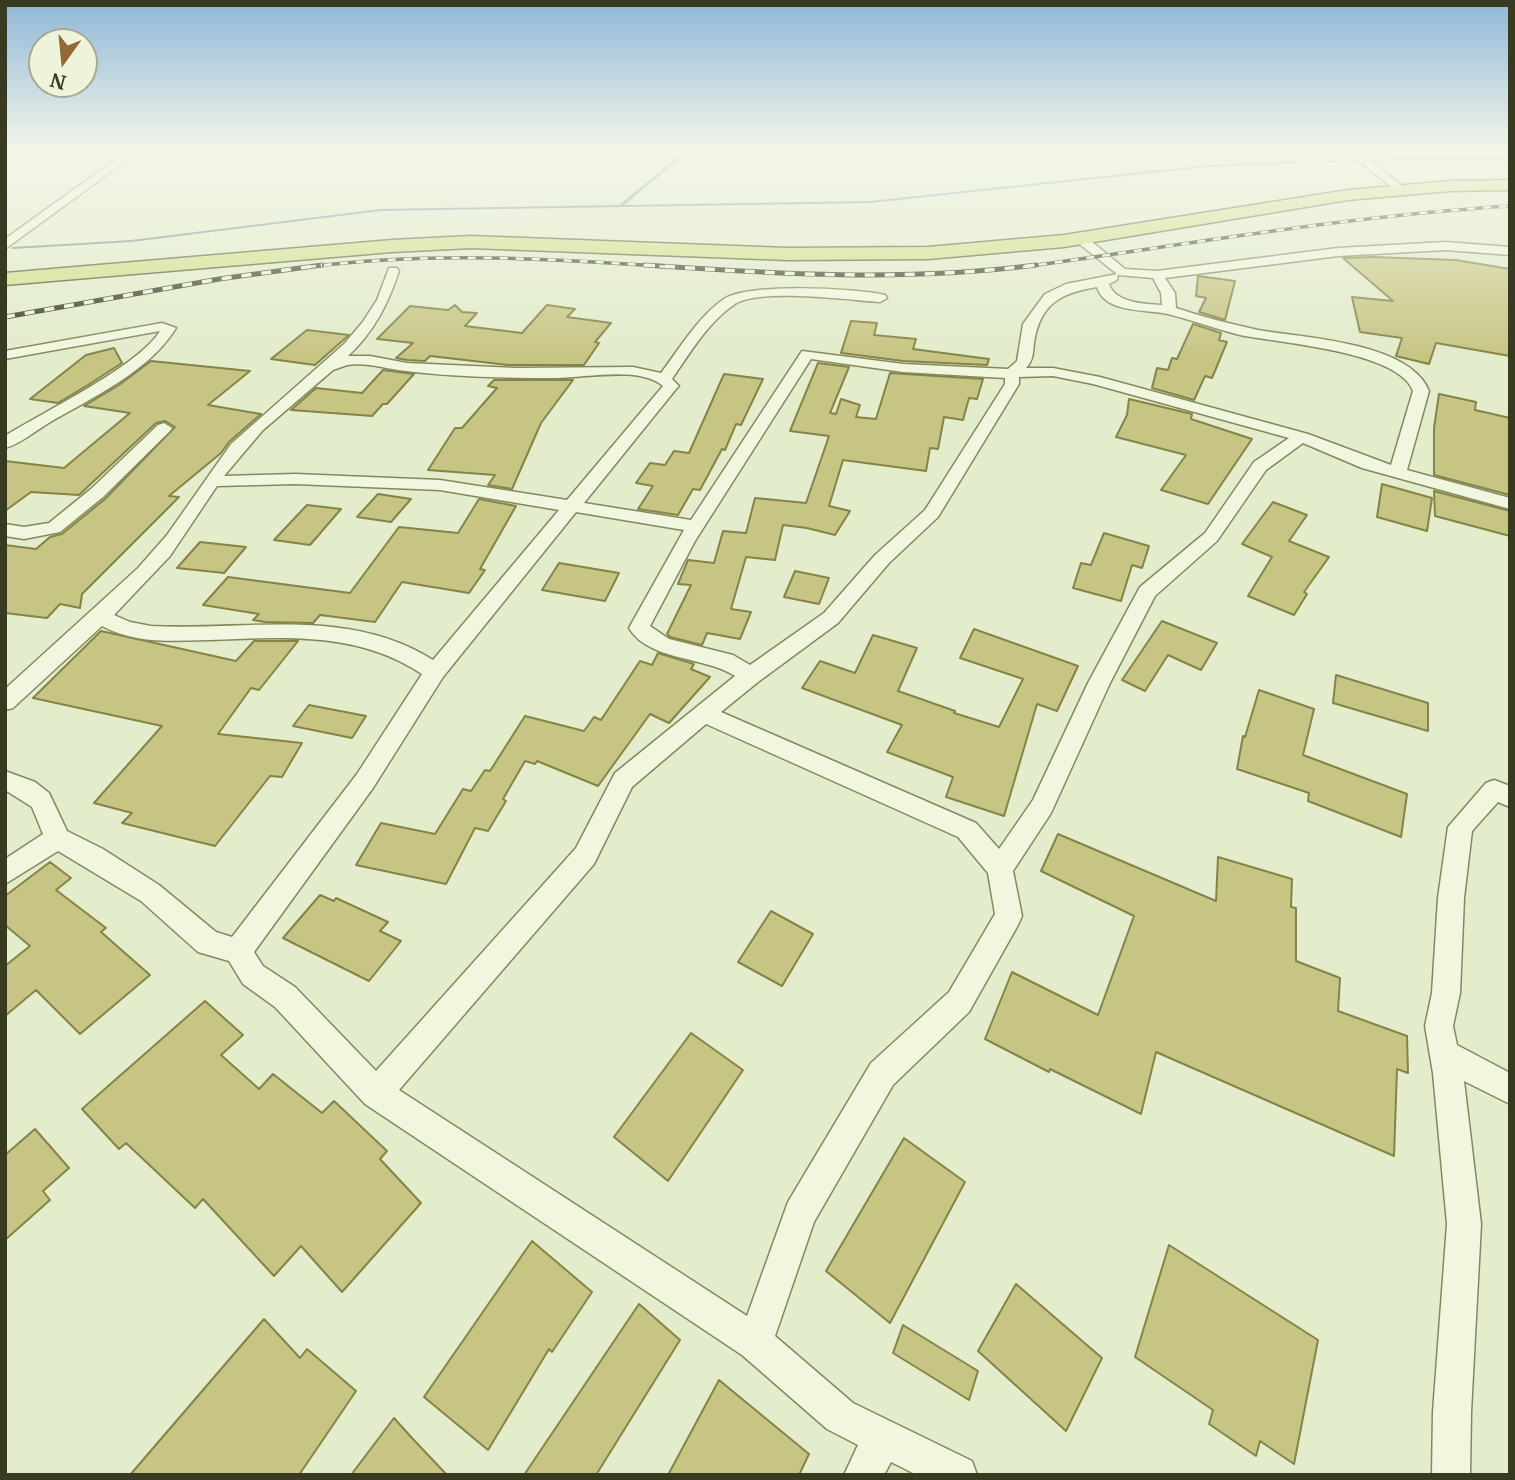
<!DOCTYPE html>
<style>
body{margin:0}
#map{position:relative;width:1515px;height:1480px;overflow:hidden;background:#e3eccb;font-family:Merriweather,serif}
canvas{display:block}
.frame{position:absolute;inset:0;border:7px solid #393a22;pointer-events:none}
.north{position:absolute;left:28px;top:28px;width:70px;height:70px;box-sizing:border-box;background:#edf4da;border:2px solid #a5aa90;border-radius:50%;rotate:195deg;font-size:19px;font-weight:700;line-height:28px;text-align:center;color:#393a22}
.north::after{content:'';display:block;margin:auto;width:24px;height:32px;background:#936834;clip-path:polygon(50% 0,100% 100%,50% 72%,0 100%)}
</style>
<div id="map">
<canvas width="1515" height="1480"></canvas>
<div class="frame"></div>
<div class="north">N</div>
</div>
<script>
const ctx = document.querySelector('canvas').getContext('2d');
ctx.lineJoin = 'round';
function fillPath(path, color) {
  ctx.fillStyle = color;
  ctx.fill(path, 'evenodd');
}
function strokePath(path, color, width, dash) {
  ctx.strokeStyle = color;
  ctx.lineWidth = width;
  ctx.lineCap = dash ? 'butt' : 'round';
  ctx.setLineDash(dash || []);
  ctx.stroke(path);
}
const stream = new Path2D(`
 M687 149H692L624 205 870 201 1208 165 1354 160 1356 161 1208 167 870 203 381 211 131 242 13 249 11 248 13 247 131 240 381 209 619 205Z
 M1490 157 1510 160V162L1490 159 1373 161 1371 160 1373 159Z`);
const building = new Path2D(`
 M1373 257 1456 260 1510 269V356L1436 343 1429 364 1396 356 1402 338 1360 332 1352 297 1393 301 1343 258Z
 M1198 276 1235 281 1225 320 1199 312 1206 298 1196 296Z
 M455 305 462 312 477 313 465 326 522 333 547 305 575 309 567 317 611 323 595 342 599 343 584 365H508L430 356 425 361 407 360 396 358 413 343 377 339 410 306 448 310Z
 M851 321 877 323 874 335 916 339 913 349 989 359 987 365 903 361 841 353Z
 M1193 324 1221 333 1219 340 1227 342 1212 378 1205 376 1194 400 1152 388 1157 368 1168 370 1172 358 1177 359Z
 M307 330 349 335 315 365 271 359Z
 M114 348 122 363 88 385 58 403 30 399 86 355Z
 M151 361 250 371 208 405 261 414 229 442 221 453 169 496 179 497 82 594 80 608 60 604 47 618 5 613V545L36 549 50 537 62 534 105 499 175 427 165 421 156 423 79 495 31 492 5 511V461L64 468 130 413 84 406 119 385Z
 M818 363 849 367 830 413 836 414 841 399 860 405 856 417 876 419 890 373 983 379 977 399 969 398 963 420 944 417 938 449 930 448 926 471 843 460 829 506 850 511 835 535 807 528 783 525 775 560 746 557 731 609 751 612 740 639 707 633 702 645 670 637 667 634 691 585 678 584 688 560 714 563 723 531 746 533 755 498 806 503 829 436 790 431Z
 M383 370 414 374 387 404H383L372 416 291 410 316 388 362 393Z
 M724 374 763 379 741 425 736 424 725 450 722 449 700 490 693 489 678 515 638 509 653 486 636 483 650 463 665 465 674 451 689 453Z
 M494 380H573L541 423 512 489 488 485 495 475 428 470 455 428H462L497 388 488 386Z
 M1439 394 1476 402 1475 410 1510 418V495L1434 475V428Z
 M1129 399 1192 414 1191 419 1252 439 1208 504 1161 490 1186 455 1116 437 1127 415Z
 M1382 484 1432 498 1427 531 1377 517Z
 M1434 491 1510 511V536L1435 516Z
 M378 494 411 499 391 522 357 517Z
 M479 499 516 506 480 569 485 570 469 593 402 582 375 622 320 615 313 623 265 622 253 620 259 614 203 605 228 577 350 593 399 527 458 533Z
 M1273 502 1307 515 1289 541 1329 557 1304 592 1307 594 1294 615 1248 596 1272 557 1242 544Z
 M307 505 341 509 310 545 274 540Z
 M1104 533 1149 546 1142 568 1132 565 1121 601 1073 588 1081 563 1091 565Z
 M200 542 246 547 224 573 177 568Z
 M559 563 619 573 605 601 542 590Z
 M795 571 829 578 819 604 784 597Z
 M1162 621 1217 643 1201 670 1168 655 1145 691 1122 680Z
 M974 629 1078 666 1057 711 1037 704 1004 816 946 797 953 777 887 752 902 725 802 688 820 661 855 673 873 635 917 648 898 691 955 711 954 713 999 727 1023 679 960 658Z
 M101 631 236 661 254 641H298L259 690 251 688 218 734 302 743 282 777 270 776 215 846 122 823 132 813 94 803 162 726 33 698Z
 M658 653 694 664 691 669 710 677 669 723 650 714 598 786 537 761 535 764 525 761 503 799 506 801 488 831 475 828 446 884 356 865 381 823 435 834 463 789 471 791 485 770 490 771 525 716 584 731 594 717 601 720 640 661 652 665Z
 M1336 675 1428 703V731L1333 703Z
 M1259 690 1314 709 1303 755 1407 794 1401 837 1308 801 1309 793 1237 769 1243 736 1245 737Z
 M309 705 366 716 352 738 293 726Z
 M1058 834 1216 901 1218 857 1292 879 1291 907 1296 908V961L1340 978 1338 1011 1407 1036 1408 1073 1397 1069 1394 1156 1156 1052 1141 1114 1050 1069 1049 1072 985 1039 1012 972 1098 1015 1134 916 1041 871Z
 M50 862 71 878 56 890 106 928 101 932 150 975 80 1034 36 990 5 1016V966L30 946 5 925V896Z
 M320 895 334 901 336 898 388 922 380 931 401 941 369 981 283 938Z
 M771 911 813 934 782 986 738 962Z
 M205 1001 243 1035 221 1055 259 1089 273 1074 322 1113 334 1101 387 1151 380 1159 421 1203 342 1292 301 1246 274 1276 203 1199 195 1208 126 1143 119 1149 82 1109Z
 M691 1033 743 1070 668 1181 614 1137Z
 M35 1129 69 1168 43 1191 50 1200 5 1240V1155Z
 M904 1138 965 1182 890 1323 826 1271Z
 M532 1241 592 1292 552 1352 549 1349 488 1450 424 1397Z
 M1169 1245 1318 1340 1294 1464 1260 1441 1256 1456 1209 1424 1213 1410 1135 1357Z
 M1016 1284 1102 1358 1066 1431 978 1351Z
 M639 1304 680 1340 596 1475H524Z
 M264 1319 300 1358 307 1349 356 1391 299 1475H130Z
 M903 1325 978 1371 969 1400 893 1353Z
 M719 1380 809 1454 799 1475H668Z
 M394 1418 412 1438 447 1475H351Z`);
const minor = new Path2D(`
 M130 149H142L5 249V239Z
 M492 149H504L494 156 489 153Z
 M1343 149H1355L1406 189 1397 191Z
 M1077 236H1085L1125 269 1157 271 1338 248 1446 242 1510 247V255L1446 250 1338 256 1165 278 1175 293 1176 308C1203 317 1230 324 1258 330 1304 338 1410 342 1429 391L1407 470 1510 498V509L1362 468 1303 443 1266 470 1217 541 1155 596 1110 683 1051 813 1013 871 1022 916 1018 925 969 1012 893 1085 814 1222 775 1336 853 1403 972 1461 977 1475H917L891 1462 884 1475H844L858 1445 827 1429 742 1355 365 1104 275 1007 243 984 229 961 198 952 141 901 58 851 5 884V859L43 834 32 807 5 790V771L35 782 49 793 67 831 103 849 159 885 216 932 232 937 357 774 422 674C358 631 283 637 208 640 172 641 135 644 102 626L13 708 5 710V689L138 568 167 535 231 444 344 344 362 323 377 300 389 268H397L399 271C388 304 374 332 348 356H370L407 363 516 368 633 367 661 373C680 348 698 317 724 299 749 283 854 288 885 295L887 298 880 302C848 300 760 288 735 304 708 322 690 353 672 379L679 386 676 389 584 503 691 520 802 351 903 364 1008 369 1017 361 1023 324 1045 294 1066 284 1117 274 1077 242ZM1118 275 1153 278 1161 293 1162 305C1145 304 1115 303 1109 284L1117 280ZM1097 287C1105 314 1147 309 1168 314 1192 320 1216 329 1240 335 1279 343 1399 351 1413 391L1391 465 1308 434 1100 377 1053 368H1026C1033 361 1033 353 1034 343 1040 304 1060 293 1097 287ZM811 359 903 372 1005 378V384L925 510 875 555 824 613 750 665 733 655 669 639 650 626 695 541ZM347 365C368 362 386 369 406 371 454 377 504 378 552 378 583 379 638 365 663 386L567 500 440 480 295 474 224 476 263 430 333 370ZM1053 376 1093 384 1289 438 1254 462 1205 533 1140 587 1088 683 1033 800 999 849 976 823 721 712 758 682 838 623 889 563 938 517 1019 384V377ZM295 484 440 490 559 510 433 660C348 606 245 631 151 626L130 622 114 615 170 556 217 486ZM576 512 684 530 629 628C648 661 705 656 735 676L615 773 576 848 376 1071 295 987 263 966 254 952 373 788 443 677ZM706 724 958 837 988 873 995 914 949 992 871 1063 788 1202 747 1316 399 1090 594 864 632 787Z
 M162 323 176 328C149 372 91 398 47 424 34 432 20 444 5 448V436C43 412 139 366 160 331L5 359V351Z
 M164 423 172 428 170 431 103 497 60 532 24 539 5 536V524L24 527 49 523 91 489 158 425Z
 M1494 780 1510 786V807L1498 802 1472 831 1464 898 1460 993 1453 1026 1457 1045 1510 1073V1104L1464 1081 1481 1224 1471 1412 1470 1475H1432L1433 1412 1447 1224 1433 1073 1425 1026 1432 993 1438 898 1448 827 1486 783Z`);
const trunk = new Path2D(`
 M1510 180V190L1450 191 1348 200 1064 247 928 259 788 260 471 248 392 252 5 285V273L392 240 471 236 788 248 928 247 1064 235 1348 190 1450 181Z`);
const railFar1 = new Path2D(`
 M308 267C428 252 549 258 669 267
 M1023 267C1185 245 1346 216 1510 206`);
const rail = new Path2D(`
 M645 265C776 274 905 282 1036 265
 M5 317 219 279 322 265`);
fillPath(stream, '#72868f');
fillPath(building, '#c7c584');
strokePath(building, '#858347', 2);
strokePath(minor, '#848860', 3);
strokePath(trunk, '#565633', 3);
fillPath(minor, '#f1f7de');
fillPath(trunk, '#d0df85');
strokePath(railFar1, '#393a22', 3.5);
strokePath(rail, '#393a22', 5);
strokePath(railFar1, '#edf4da', 2.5, [8]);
strokePath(rail, '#edf4da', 3.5, [10]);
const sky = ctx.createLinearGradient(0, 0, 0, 357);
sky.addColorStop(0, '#8fb7d8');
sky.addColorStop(0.42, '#f2f6e8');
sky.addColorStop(1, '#f2f6e800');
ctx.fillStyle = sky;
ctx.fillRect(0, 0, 1515, 357);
</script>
